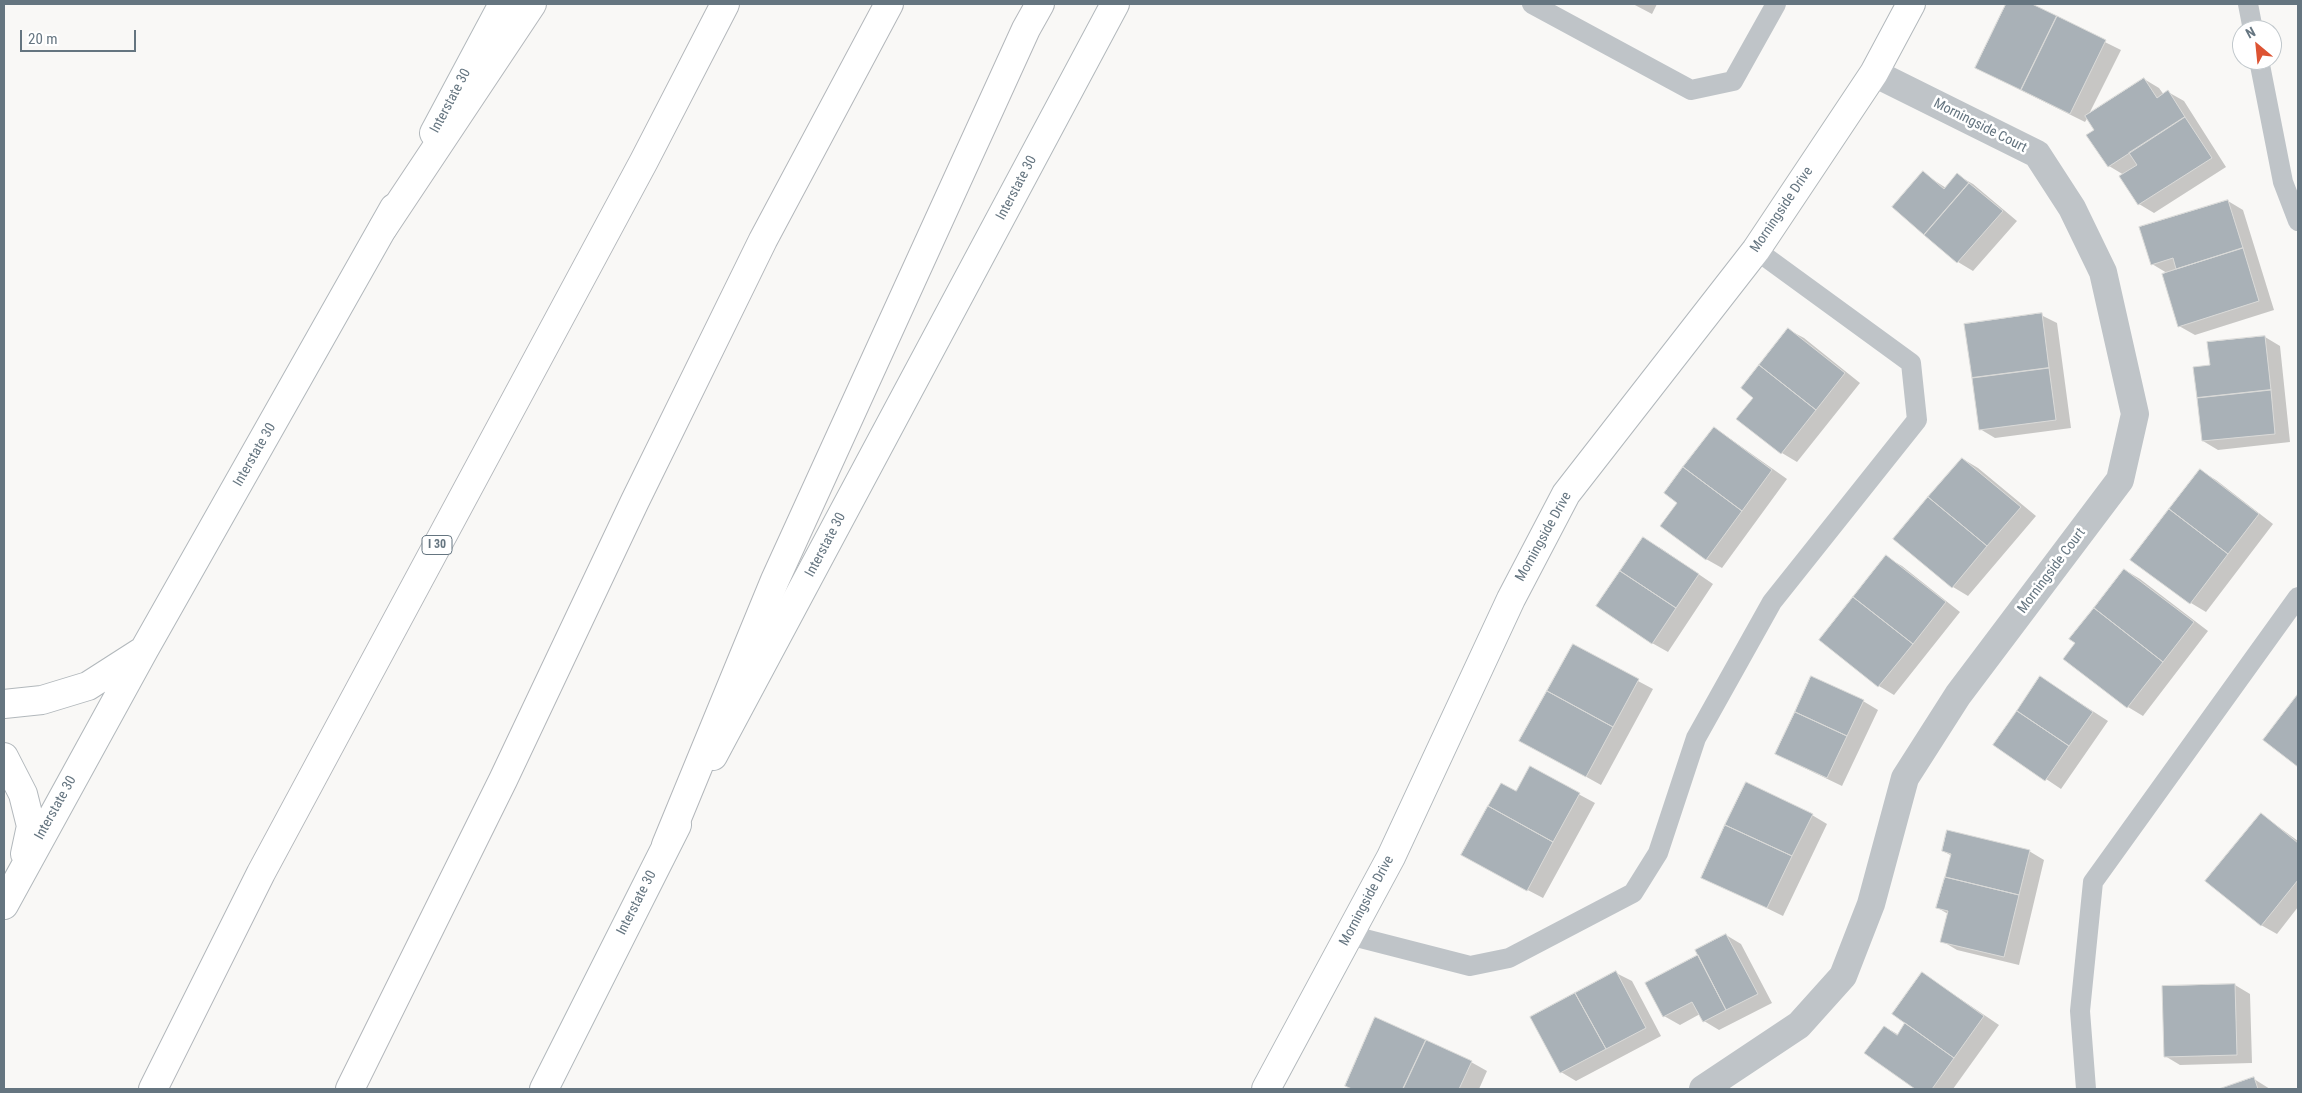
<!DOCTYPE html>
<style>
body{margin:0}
#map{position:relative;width:2302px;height:1093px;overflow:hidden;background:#f9f8f6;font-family:"Roboto Condensed",sans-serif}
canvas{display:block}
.frame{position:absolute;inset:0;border:5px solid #657580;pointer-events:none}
.north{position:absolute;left:2232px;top:20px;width:50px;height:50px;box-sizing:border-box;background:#fff;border:1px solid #c1c8cc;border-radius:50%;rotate:332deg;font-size:14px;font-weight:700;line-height:20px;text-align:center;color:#657580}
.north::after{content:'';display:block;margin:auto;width:18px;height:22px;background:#dd5332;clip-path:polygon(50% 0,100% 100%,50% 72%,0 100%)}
.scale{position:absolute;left:20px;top:30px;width:116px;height:22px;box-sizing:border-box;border:2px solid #657580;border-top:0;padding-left:6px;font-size:15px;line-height:18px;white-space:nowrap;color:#657580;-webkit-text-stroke:4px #fff;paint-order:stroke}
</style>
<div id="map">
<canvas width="2302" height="1093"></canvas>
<div class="frame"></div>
<div class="north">N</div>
<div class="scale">20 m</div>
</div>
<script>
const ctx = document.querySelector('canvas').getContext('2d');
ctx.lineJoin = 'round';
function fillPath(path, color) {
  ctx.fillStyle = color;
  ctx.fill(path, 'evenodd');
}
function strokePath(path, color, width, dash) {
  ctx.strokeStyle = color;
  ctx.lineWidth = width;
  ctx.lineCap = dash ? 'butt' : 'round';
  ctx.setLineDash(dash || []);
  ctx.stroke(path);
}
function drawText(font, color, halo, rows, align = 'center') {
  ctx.font = font + ' "Roboto Condensed",sans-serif';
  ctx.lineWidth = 5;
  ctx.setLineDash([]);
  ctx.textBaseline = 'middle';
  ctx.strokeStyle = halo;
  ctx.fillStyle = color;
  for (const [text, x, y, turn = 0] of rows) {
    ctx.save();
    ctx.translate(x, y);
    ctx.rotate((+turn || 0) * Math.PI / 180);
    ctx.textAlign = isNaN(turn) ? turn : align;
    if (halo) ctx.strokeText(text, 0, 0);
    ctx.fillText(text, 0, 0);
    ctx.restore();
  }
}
const shadow = new Path2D(`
 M1633 4H1657L1652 14Z
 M2008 4H2028L2121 50 2088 116 2144 79 2159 88 2164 95 2168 92 2184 101 2226 167 2154 213 2139 204 2124 175 2109 166 2096 130 2088 117 2085 122 1976 68Z
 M1923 173 1946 188 1957 175 1973 184 2017 221 1973 271 1958 262 1894 207Z
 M2228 201 2243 210 2274 310 2195 335 2179 326 2167 273 2152 264Z
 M2041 315 2057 323 2071 428 1995 438 1980 429Z
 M1789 330 1804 338 1860 383 1797 462 1782 453 1755 398Z
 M2265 337 2280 346 2290 442 2218 450 2203 441 2211 367Z
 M1715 428 1787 479 1722 568 1706 559 1678 503Z
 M1963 459 1978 468 2036 516 1968 596 1953 587Z
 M2201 471 2216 480 2273 524 2206 612 2191 603Z
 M1659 547 1713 584 1668 652 1652 643Z
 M1886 557 1902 566 1960 612 1894 695 1879 686 1820 640Z
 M2125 570 2140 579 2208 631 2143 716 2128 707 2065 659Z
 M2040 677 2108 721 2061 789 1994 744Z
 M1638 681 1653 689 1601 785 1536 749Z
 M2298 696V766L2265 740Z
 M1863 701 1878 710 1842 786 1792 762Z
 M1530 768 1595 803 1543 898 1478 864Z
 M2261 814 2298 841V907L2277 934 2261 925Z
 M1812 815 1827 824 1783 916 1703 877Z
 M1943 851H2029L2044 860 2019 965 1957 950 1942 941 1948 914 1938 908 1952 856Z
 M1726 935 1741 944 1772 1003 1719 1030 1704 1021 1700 1014 1680 1025 1664 1016 1699 955Z
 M1616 973 1632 981 1661 1036 1576 1081 1561 1072Z
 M1922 973 1999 1025 1953 1089H1917L1866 1053 1885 1027 1899 1035 1907 1023Z
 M2235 985 2250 994 2252 1063 2180 1065 2165 1056Z
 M1471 1062 1487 1071 1479 1089H1353L1346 1086Z
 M2254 1079 2270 1089H2223Z`);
const building = new Path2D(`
 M2006 4H2032L2057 16 2021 90 1975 68Z
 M2057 16 2106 40 2070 114 2021 90Z
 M2144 78 2157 98 2168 90 2185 117 2108 167 2086 135 2094 130 2085 116Z
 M2185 117 2212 158 2138 205 2119 176 2137 165 2129 153Z
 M1923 171 1944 189 1957 173 1969 183 1924 235 1892 207Z
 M1969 183 2003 211 1957 263 1924 235Z
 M2228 200 2243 248 2176 269 2173 258 2151 265 2139 227Z
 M2243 248 2259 301 2178 327 2162 274Z
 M2042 313 2049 368 1972 378 1964 324Z
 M1788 328 1845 373 1816 410 1759 365Z
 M2265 336 2271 390 2197 398 2193 367 2210 365 2207 342Z
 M1759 365 1816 410 1781 454 1736 419 1753 398 1741 388Z
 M2049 368 2056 420 1979 430 1972 378Z
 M2271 390 2275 434 2202 441 2197 398Z
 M1714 427 1772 470 1742 511 1683 467Z
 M1962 458 2021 507 1987 546 1928 497Z
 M1683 467 1742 511 1706 560 1660 526 1677 503 1664 493Z
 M2200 469 2259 514 2228 554 2169 509Z
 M1928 497 1987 546 1952 588 1893 539Z
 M2169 509 2228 554 2190 604 2130 560Z
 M1643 537 1699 574 1676 608 1620 571Z
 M1886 555 1946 602 1913 644 1853 597Z
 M2124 569 2194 622 2163 662 2094 608Z
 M1620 571 1676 608 1652 644 1596 606Z
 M1853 597 1913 644 1878 687 1819 640Z
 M2094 608 2163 662 2127 708 2063 659 2075 643 2069 639Z
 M1573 644 1639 679 1613 727 1547 691Z
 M1811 676 1864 700 1847 736 1795 712Z
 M2040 676 2093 712 2069 746 2017 711Z
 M1547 691 1613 727 1586 777 1519 741Z
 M2298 694V767L2263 740Z
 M2017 711 2069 746 2045 781 1993 745Z
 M1795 712 1847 736 1827 778 1775 754Z
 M1530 766 1580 793 1553 842 1488 806 1501 783 1516 791Z
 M1746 782 1813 814 1792 856 1725 825Z
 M1488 806 1553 842 1527 891 1461 855Z
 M2261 813 2298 843V880L2261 926 2205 881Z
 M1725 825 1792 856 1767 908 1701 878Z
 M1947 830 2030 850 2019 895 1945 877 1951 854 1942 851Z
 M1945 877 2019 895 2004 957 1940 942 1948 911 1936 908Z
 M1726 934 1758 994 1726 1010 1695 950Z
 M1698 955 1726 1010 1703 1022 1692 1002 1663 1017 1645 983Z
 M1616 971 1646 1028 1606 1049 1575 993Z
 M1922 972 1984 1016 1954 1058 1892 1014Z
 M2235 984 2237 1055 2164 1057 2162 986Z
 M1575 993 1606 1049 1560 1073 1530 1017Z
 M1375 1017 1426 1040 1403 1089H1352L1345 1086Z
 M1905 1023 1954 1058 1932 1089H1915L1864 1053 1884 1026 1897 1035Z
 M1426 1040 1472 1061 1459 1089H1403Z
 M2254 1077 2258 1089H2219Z`);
const lane = new Path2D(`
 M1532 4 1691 90 1733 81 1776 4
 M2248 4 2253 30
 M2259 60 2283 182 2298 221
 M1349 935 1470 966 1509 958 1633 893 1658 853 1696 738 1772 602 1917 420 1911 363 1756 250
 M2086 1089 2080 1011 2093 882 2298 597`);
const street = new Path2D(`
 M1703 1089 1799 1025 1843 976 1871 904 1905 778 1958 695 2120 480 2135 414 2103 272 2072 208 2037 154 1874 73`);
const secondary = new Path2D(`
 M434 133 503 4
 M4 704 42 700 88 686 141 652
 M713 756 1115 4
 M4 757 23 794 31 826 25 854
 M4 905 144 650 394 208
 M544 1089 677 825
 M1266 1089 1391 857 1511 599 1566 494 1756 250 1874 73 1911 4`);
const highway = new Path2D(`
 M383 228 532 4
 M666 845 775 580 1026 29 1040 4
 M153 1089 261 873 644 161 725 4
 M350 1089 503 780 635 501 763 240 889 4`);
const shields = [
 [437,545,30]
];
const shieldNames = [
 ["I 30",437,545]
];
const streetNames = [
 ["Interstate 30",451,101,-62],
 ["Morningside Court",1980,126,27],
 ["Interstate 30",1017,188,-62],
 ["Morningside Drive",1782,210,-56],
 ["Interstate 30",255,455,-60],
 ["Morningside Drive",1544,537,-61],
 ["Interstate 30",826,545,-62],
 ["Morningside Court",2052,571,-53],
 ["Interstate 30",56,808,-61],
 ["Morningside Drive",1367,901,-62],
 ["Interstate 30",637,903,-63]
];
fillPath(shadow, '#0003');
fillPath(building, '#a9b1b7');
strokePath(building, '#dadad8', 1);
strokePath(secondary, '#b2b8bc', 30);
strokePath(highway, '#b3b7bb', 30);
strokePath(lane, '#bfc4c8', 20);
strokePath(street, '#bfc4c8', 28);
strokePath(secondary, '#fff', 28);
strokePath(highway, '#fff', 28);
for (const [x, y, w] of shields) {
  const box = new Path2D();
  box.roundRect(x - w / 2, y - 9.5, w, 19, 4);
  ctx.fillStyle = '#fff';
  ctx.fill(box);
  strokePath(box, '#657580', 1);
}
drawText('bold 12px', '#657580', null, shieldNames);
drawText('14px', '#657580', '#fff', streetNames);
</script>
